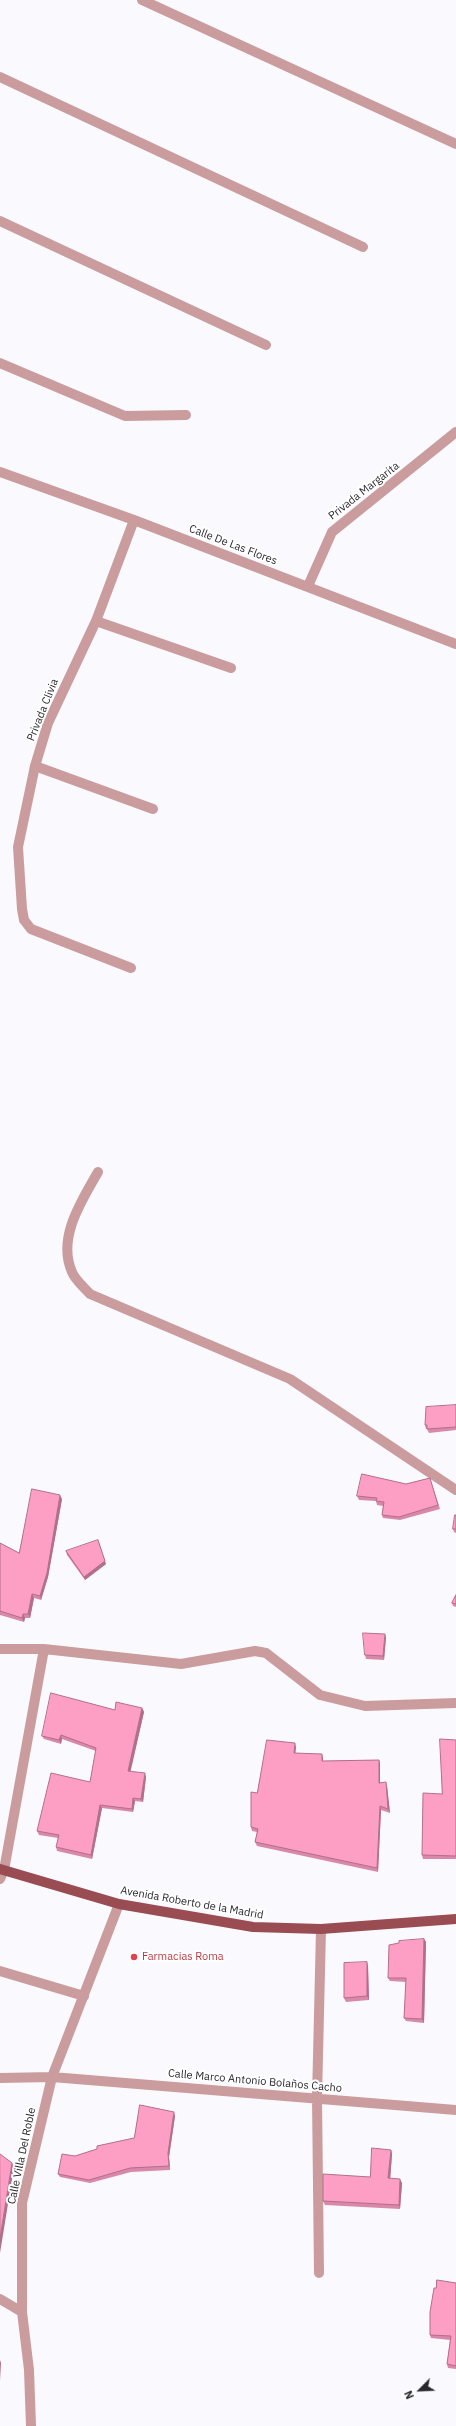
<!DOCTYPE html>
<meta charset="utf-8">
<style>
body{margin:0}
#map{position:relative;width:456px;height:2426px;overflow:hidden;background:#fafafe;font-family:"IBM Plex Sans",sans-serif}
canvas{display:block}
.north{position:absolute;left:400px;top:2370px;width:40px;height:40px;-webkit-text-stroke:3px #fff;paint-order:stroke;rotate:246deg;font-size:11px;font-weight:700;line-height:16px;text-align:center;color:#29292d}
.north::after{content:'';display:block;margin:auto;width:14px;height:18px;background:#29292d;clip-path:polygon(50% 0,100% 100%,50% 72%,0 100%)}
</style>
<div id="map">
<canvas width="456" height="2426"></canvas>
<div class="north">N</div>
</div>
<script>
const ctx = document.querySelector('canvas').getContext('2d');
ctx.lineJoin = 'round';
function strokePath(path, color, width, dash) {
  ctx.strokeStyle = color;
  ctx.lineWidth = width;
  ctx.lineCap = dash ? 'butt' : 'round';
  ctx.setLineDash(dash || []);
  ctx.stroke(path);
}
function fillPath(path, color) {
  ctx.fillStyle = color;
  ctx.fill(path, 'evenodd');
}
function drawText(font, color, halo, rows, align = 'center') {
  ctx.font = font + ' "IBM Plex Sans",sans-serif';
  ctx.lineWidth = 4;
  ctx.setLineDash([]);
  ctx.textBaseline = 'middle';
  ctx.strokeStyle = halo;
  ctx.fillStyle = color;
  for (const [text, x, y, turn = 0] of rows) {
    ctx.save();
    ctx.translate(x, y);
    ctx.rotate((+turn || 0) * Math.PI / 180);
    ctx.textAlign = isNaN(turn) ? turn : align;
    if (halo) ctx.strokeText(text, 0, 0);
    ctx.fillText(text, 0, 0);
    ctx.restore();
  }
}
const lane = new Path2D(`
 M0 1879 4 1870
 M0 1971 84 1996`);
const street = new Path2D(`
 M142 0 456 144
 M0 77 363 247
 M0 221 266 345
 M0 363 125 416 186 415
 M0 472 134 520 456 644
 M308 586 332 532 456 432
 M96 621 231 668
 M35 766 153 809
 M131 968 31 929 24 920 22 909 18 847 35 766 48 723 96 621 134 520
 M98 1172C81 1202 57 1238 72 1272 75 1280 84 1287 90 1294L290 1379 456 1490
 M0 1649H44L181 1664 255 1651 266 1653 320 1695 365 1706 456 1703
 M4 1870 44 1649
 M0 2078 52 2077 456 2110
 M319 2273 317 2098 321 1929
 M0 2299 22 2312
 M31 2426 29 2370 22 2312V2203L52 2077 119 1904`);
const primary = new Path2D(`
 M0 1869 119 1904 253 1927 321 1929 456 1919`);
const wall = new Path2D(`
 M456 1405V1430L429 1433 427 1429H426L425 1425Z
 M430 1478 440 1509 400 1520 383 1518 382 1515 383 1506 377 1505 376 1501 359 1500 357 1496Z
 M62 1499 48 1577 41 1600 34 1598 30 1618H25L24 1622 0 1615V1543L19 1553Z
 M456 1515V1533L454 1532 453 1529Z
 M66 1551 106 1564 85 1580 67 1555Z
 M456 1595V1607L453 1606 452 1603Z
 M386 1637 384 1660 366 1659 365 1655Z
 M142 1708 144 1712 130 1771 146 1777 143 1802 135 1801 133 1812 102 1808 92 1859 57 1851 56 1847 58 1838 39 1835 37 1831 90 1782 96 1751 62 1739 61 1744 44 1739 42 1736 115 1710Z
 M456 1740V1859H423L422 1855 442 1794Z
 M296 1747 295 1753 323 1758V1761L379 1760 380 1764V1783L387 1786 390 1813 381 1810 378 1872 257 1846 255 1842 257 1832 252 1831 251 1827 257 1793Z
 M424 1939 426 1942 424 2023 406 2021 404 2018 406 1982 390 1981 388 1978Z
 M368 1966 369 2000 346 2002 344 1998Z
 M175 2116 169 2157 170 2170 131 2172 90 2183 60 2177 58 2174 75 2156 134 2138Z
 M391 2150 392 2154 390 2178 402 2183 400 2209 325 2205 323 2201 370 2177Z
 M456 2283V2369L448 2368 447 2364 450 2340 431 2338 430 2335 436 2288Z`);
const shadedWall = new Path2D(`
 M60 1495 62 1499 48 1577 41 1600 40 1596Z
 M98 1540 106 1564 85 1580 84 1577Z
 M32 1594 34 1598 30 1618 28 1614Z
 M23 1614 25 1618 24 1622 22 1618Z
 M385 1634 386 1637 384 1660 383 1656Z
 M142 1708 144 1712 130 1774 128 1771Z
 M61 1735 62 1739 61 1744 59 1740Z
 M295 1743 296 1747 295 1756 294 1753Z
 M322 1754 323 1758V1765L322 1761Z
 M379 1760 380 1764V1787L379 1783Z
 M145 1773 146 1777 143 1802 141 1799Z
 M386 1782 387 1786 390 1813 388 1809Z
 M133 1798 135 1801 133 1812 132 1809Z
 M100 1805 102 1808 92 1859 91 1855Z
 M380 1806 381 1810 378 1872 377 1868Z
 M424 1939 426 1942 424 2023 422 2019Z
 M367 1962 368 1966 369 2000 367 1996Z
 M174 2112 175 2116 169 2157 170 2170 169 2166 168 2153Z
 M391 2150 392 2154 390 2182 388 2178Z
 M12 2163 14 2167 0 2253V2238Z
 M400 2179 402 2183 400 2209 399 2205Z
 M0 2360 1 2363 0 2381Z`);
const building = new Path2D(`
 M456 1405V1427L427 1429V1425H425L426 1407Z
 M362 1474 406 1484 430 1478 438 1505 399 1517 382 1515 384 1502 376 1501 377 1498 357 1496Z
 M32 1489 60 1495 47 1573 40 1596 32 1594 28 1614H23L22 1618 0 1611V1543L19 1553Z
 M455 1515H456V1529H453Z
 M98 1540 105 1561 84 1577 66 1551Z
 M456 1595V1604L452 1603Z
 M363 1633 385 1634 383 1656 365 1655Z
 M51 1693 115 1710 116 1702 142 1708 128 1771 145 1773 141 1799 133 1798 132 1809 100 1805 91 1855 56 1847 59 1835 37 1831 51 1773 90 1782 96 1748 61 1735 59 1740 42 1736Z
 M440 1739 456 1740V1856L422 1855 423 1793 442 1794Z
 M267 1740 295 1743 294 1753 322 1754V1761L379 1760V1783L386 1782 388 1809 380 1806 377 1868 255 1842 258 1829 251 1827V1792L257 1793Z
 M424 1939 422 2019 404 2018 406 1978H388L389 1945 399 1943V1941Z
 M367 1962V1996L344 1998V1963Z
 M140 2105 174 2112 168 2153 169 2166 130 2168 89 2180 58 2174 62 2154 75 2156 97 2149V2146L134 2138Z
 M372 2148 391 2150 388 2178 400 2179 399 2205 323 2201V2174L370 2177Z
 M0 2154 12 2163 0 2238Z
 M437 2280 456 2283V2366L447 2364 451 2336 430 2335V2312L434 2288H436Z`);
const markers = [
 [134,1957,4,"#e0444e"]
];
const streetNames = [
 ["Privada Margarita",364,491,-38],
 ["Calle De Las Flores",233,545,21],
 ["Privada Clivia",43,710,-68],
 ["Avenida Roberto de la Madrid",192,1903,10],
 ["Calle Marco Antonio Bolaños Cacho",255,2081,5],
 ["Calle Villa Del Roble",22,2156,-78]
];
const healthNames = [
 ["Farmacias Roma",142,1957]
];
strokePath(lane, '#ca9c9e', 10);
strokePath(street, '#ca9c9e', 10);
strokePath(primary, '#994c52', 10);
fillPath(wall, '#da88a9');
fillPath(shadedWall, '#b16f8a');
fillPath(building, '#fd9ec5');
strokePath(building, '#b16f8a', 1);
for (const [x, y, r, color] of markers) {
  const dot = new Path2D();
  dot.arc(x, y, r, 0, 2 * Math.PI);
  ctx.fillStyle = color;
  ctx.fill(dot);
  strokePath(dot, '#fff', 1.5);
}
drawText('11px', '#29292d', '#fff', streetNames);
drawText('11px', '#be3a42', '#fff', healthNames, 'left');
</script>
